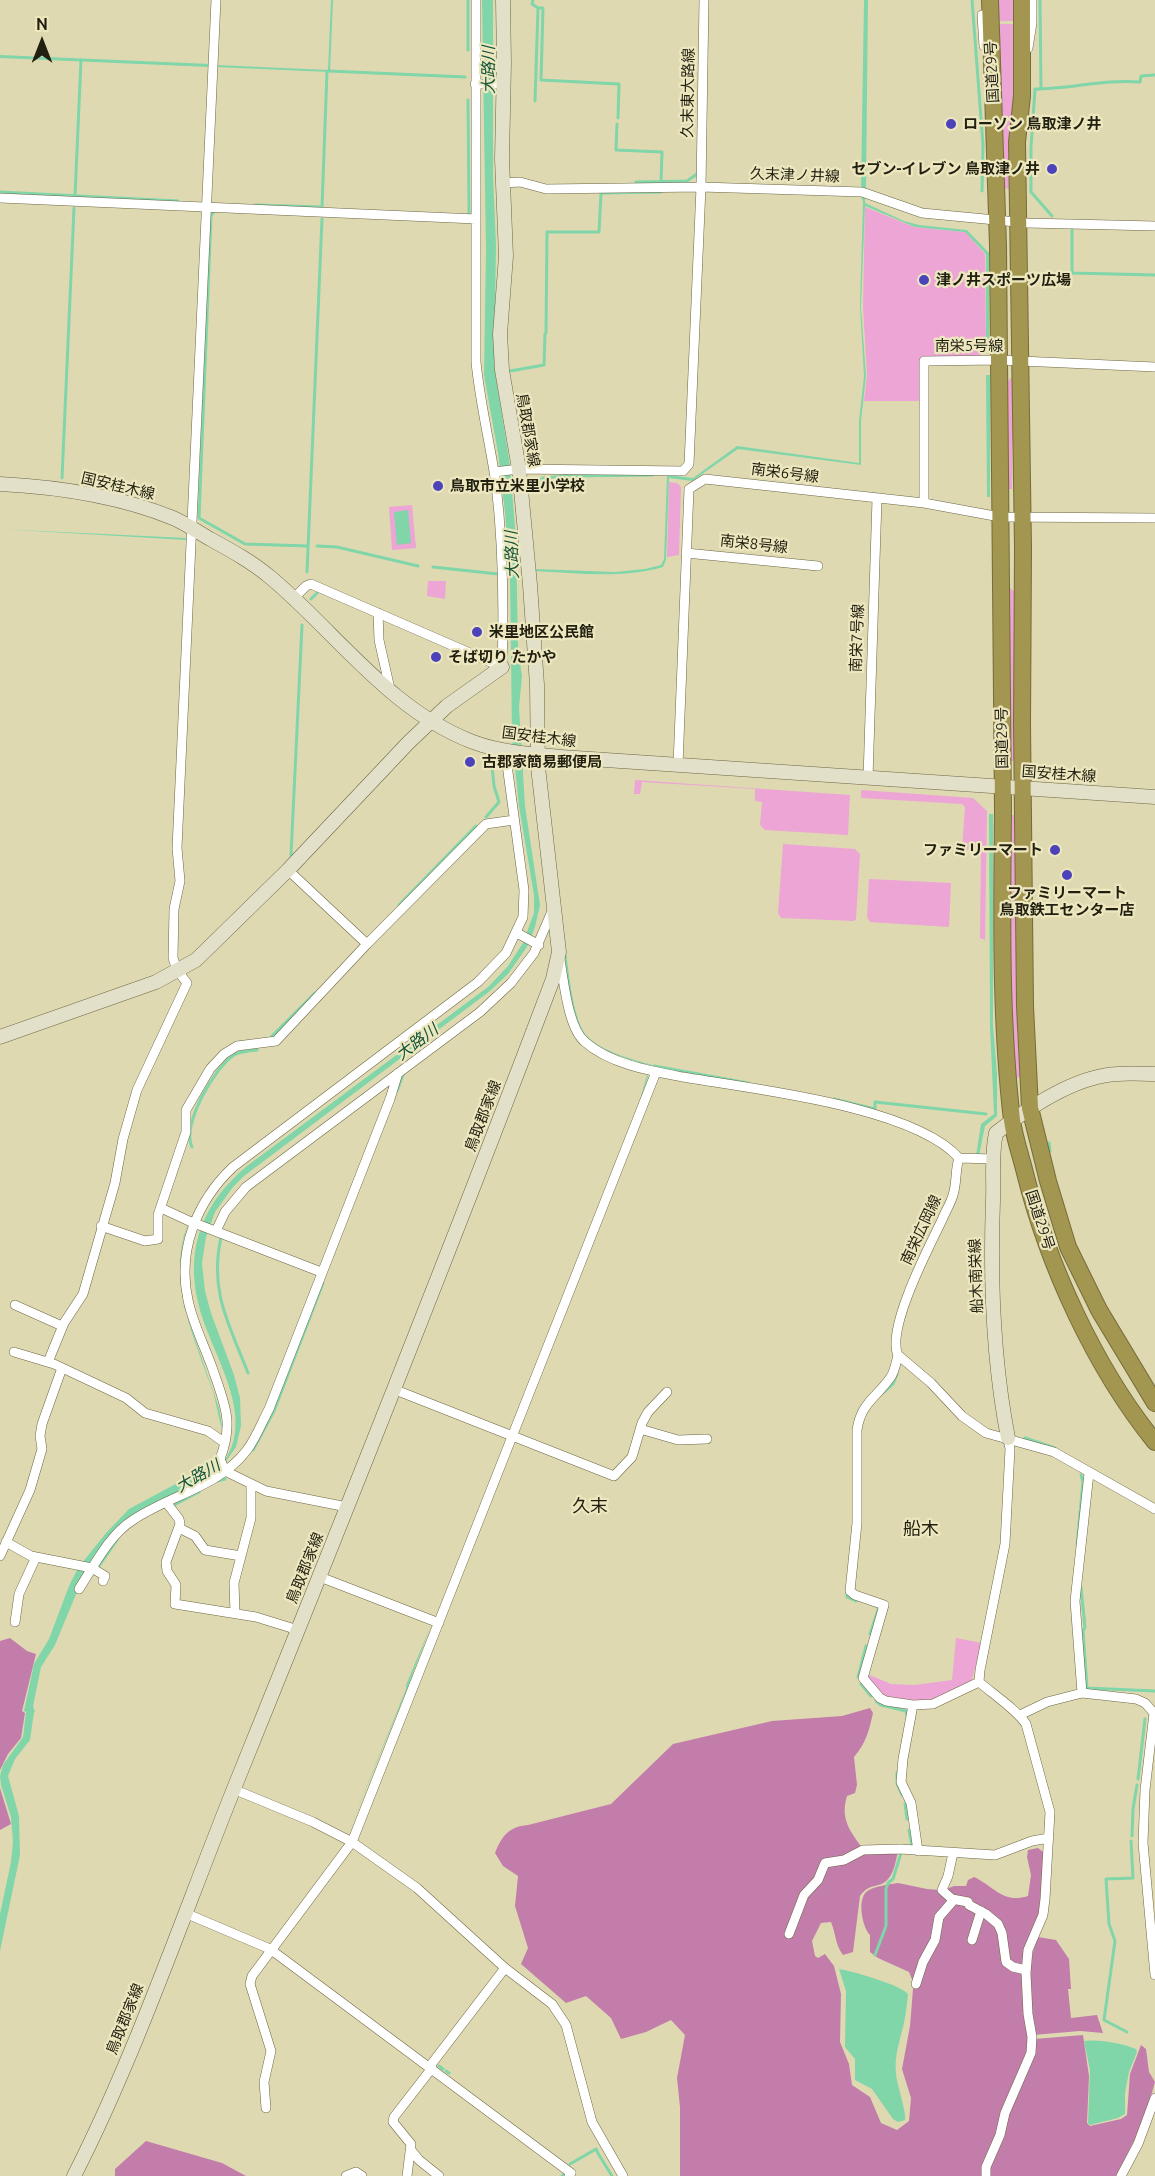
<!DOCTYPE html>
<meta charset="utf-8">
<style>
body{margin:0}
#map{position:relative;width:1155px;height:2176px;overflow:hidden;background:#dfd9b2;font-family:Ubuntu,sans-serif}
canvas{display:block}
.north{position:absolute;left:12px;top:12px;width:60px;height:60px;-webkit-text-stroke:4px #ede7bf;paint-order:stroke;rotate:0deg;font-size:16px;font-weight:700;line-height:24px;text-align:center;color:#211f10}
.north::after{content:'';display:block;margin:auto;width:21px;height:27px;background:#211f10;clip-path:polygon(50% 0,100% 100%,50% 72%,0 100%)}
</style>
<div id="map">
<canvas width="1155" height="2176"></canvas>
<div class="north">N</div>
</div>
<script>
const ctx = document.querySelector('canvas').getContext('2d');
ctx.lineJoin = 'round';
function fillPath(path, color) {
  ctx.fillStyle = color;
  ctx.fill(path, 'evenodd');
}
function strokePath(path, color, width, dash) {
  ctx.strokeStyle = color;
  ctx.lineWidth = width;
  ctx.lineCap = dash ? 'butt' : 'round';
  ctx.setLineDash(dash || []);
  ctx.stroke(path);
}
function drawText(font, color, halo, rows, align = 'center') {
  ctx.font = font + ' Ubuntu,"Noto Sans JP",sans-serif';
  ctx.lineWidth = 4.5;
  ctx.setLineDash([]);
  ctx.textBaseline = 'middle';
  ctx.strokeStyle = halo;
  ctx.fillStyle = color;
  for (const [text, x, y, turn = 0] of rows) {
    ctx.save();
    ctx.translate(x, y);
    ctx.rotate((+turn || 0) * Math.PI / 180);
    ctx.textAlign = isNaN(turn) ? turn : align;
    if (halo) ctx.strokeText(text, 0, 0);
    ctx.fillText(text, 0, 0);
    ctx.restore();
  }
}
const green = new Path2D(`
 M996 0H1017L1018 21H996Z
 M997 24H1018L1016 91 1009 153V189L1004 188V150L1000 149Z
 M865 207 914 227 965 232 985 254 986 350 978 357H920V401H864L867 375 863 307Z
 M1012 377 1015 423 1012 446V489H1006L1004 444 1008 411V381Z
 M669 482 677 483 681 487 679 555 667 557Z
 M412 505 416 548 392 550 389 507Z
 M428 581H446L445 599 427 596Z
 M1010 588 1017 594 1014 761H1007Z
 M635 780 850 795 848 835 765 830 760 825 762 802 755 801V789L642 782 640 794H634Z
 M861 790 973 798 987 811 985 940 980 938 981 850 962 849 965 807 962 804 861 798Z
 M1012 815 1018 816 1017 1027 1020 1077 1016 1078 1012 1024 1008 914Z
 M783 844 855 849 860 854 856 919 854 921 781 918 778 913Z
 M869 879 951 883 949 927 870 922 867 917Z
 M956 1638 982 1643 971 1683 932 1700 923 1702 884 1698 865 1673 891 1684 915 1685 952 1680Z`);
const forest = new Path2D(`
 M10 1638 27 1651 36 1654 22 1711 25 1713 21 1738 8 1754 0 1770V1641Z
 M870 1708 873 1713C869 1731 866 1743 854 1757L857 1785 855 1793 847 1796C840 1819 850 1831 863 1849L826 1861 797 1915 824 1866 853 1855 898 1851C896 1860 894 1873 888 1879 880 1889 870 1882 860 1896L853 1952 843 1955C835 1944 836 1934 831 1922L821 1923 812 1941 815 1956 818 1958 825 1954 834 1966 841 1994 840 2042 849 2064 852 2085 870 2097 881 2123 897 2130 909 2121 911 2098 902 2069 910 2026 913 1989 919 1981 940 1919 954 1901 981 1913 999 1931 1002 1955 1024 1971 1028 2047 983 2176H680V2107L677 2078 685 2035 671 2020 646 2032 621 2039 611 2018 586 1996 566 2003 521 1964 528 1948 515 1906 518 1876 503 1866 495 1853C502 1836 508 1827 528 1825L611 1804 673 1744 772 1721 842 1716Z
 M0 1788 11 1824 0 1830C0 1816 0 1802 0 1788Z
 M1038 1848 1043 1852 1042 1904 1024 1968 1012 1966 1000 1925 953 1898 944 1890 954 1886H966L968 1880 974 1877C995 1887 1003 1904 1028 1896L1031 1875 1027 1857 1028 1850Z
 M898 1883 927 1889 940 1890 950 1899 935 1928 914 1984 909 1972 878 1958 870 1952V1935C862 1927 856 1896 869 1890 877 1886 890 1884 898 1883Z
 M1038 1937 1056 1940 1069 1959 1071 1989H1068L1071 2018 1097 2015 1103 2033 1080 2031 1033 2035C1030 2002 1025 1968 1038 1937Z
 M1083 2035 1089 2076 1087 2123 1090 2126 1121 2119 1127 2115 1130 2074 1141 2045 1146 2049 1149 2072 1155 2082 1144 2121 1116 2176H989L988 2172 1034 2039Z
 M146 2141 222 2163 246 2176H115V2169Z`);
const water = new Path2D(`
 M331 0H333L330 72 216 67V65L328 70Z
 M482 0H493V174L496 246 494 365 510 466 516 539 518 648 522 676 519 707 525 806 540 905 535 927 527 947 508 974 490 991 244 1176 233 1187 215 1212 206 1237 202 1263 205 1291 211 1313 234 1375 240 1398 241 1426 236 1447 220 1470 191 1487 132 1516 79 1587 55 1645 41 1667 33 1706 35 1712H34L30 1740 15 1759 8 1776 19 1816 20 1855 0 1951V1914L11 1862 13 1842 11 1817 1 1785 0 1776 3 1765 23 1737 26 1712 24 1711 34 1664 49 1639 69 1586 78 1568 106 1533 129 1509 211 1465 225 1460C257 1412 208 1350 198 1302 185 1246 204 1202 247 1166L488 987 508 966 523 943 534 913V895L519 806 512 738 510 572 505 512 498 453 484 375 486 249Z
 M864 0H868L866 188H861Z
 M0 55 210 64V67L0 58Z
 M861 196H865V203L904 221 919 225 967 230 989 253V346L986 347V254L965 232 915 227 865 206 861 307 866 376 861 421V465L738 449 692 481 669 478 666 560 663 567C622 579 577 573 534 571L535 569 615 572 645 569 661 565 664 559 667 475 693 478 737 446 859 463V421L864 376 860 306 863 202Z
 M986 375H990V497H987Z
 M408 510 411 543 397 545 394 512Z
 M0 529 186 538V540Z
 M989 814H993V1025L997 1074V1116L985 1126 979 1156H976L981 1124 994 1114 990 1026Z
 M560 906C567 936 568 1017 588 1037 603 1052 632 1059 652 1065V1066C632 1060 604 1054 588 1039 566 1018 564 937 560 906Z
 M647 1075 648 1076 640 1104 524 1395 639 1103Z
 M187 1225 182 1248 181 1269 184 1307 219 1408 223 1431C220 1425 216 1402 213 1392 194 1337 167 1283 187 1225Z
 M431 1625 407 1689 348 1832 406 1689V1685Z
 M839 1969C852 1971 901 1985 908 1994 907 2004 906 2013 904 2023 900 2041 894 2055 896 2074 897 2085 907 2114 905 2120L898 2122 893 2119 872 2089 855 2080V2059L845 2047 846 1991Z
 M1084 2041C1100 2039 1121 2043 1136 2049L1137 2052 1129 2072 1125 2093V2114L1118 2118 1090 2125 1088 2123 1090 2070Z`);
const stream = new Path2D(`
 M468 0V50
 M533 0 532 4 538 8H543L541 80 619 84 618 118
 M972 0 983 145 982 191
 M1040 0 1041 89
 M329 71 465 77
 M468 100 469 213
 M535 101 538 8
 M617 124 616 150 662 152 661 181
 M636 182 687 181 697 174 698 170
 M0 192 178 201
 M75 196 81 60
 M255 205 322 207 327 71
 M213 213 211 216 199 518 245 544 308 546
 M1052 216 1031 192V147L1035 89C1070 89 1104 79 1140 82L1141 76 1155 75
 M1072 229V273L1155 275
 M546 333 547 232H599L601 193 661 192
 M510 371 544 365 545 334
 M62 478 74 208
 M527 497 530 487 543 478 565 476 652 475
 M317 546 337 547 418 566
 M433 567 498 574
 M307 572 322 219
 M311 599 317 593
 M486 817 499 802 494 786 492 766
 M291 855 302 625
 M399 905 476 826
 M272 1036 315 993
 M654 1066 748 1083
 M397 1091 404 1072
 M834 1099 875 1109V1102L986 1114
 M1049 1143 1050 1151
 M192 1147C181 1125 215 1067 234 1055 241 1051 249 1051 257 1050
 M221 1237C209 1291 229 1324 248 1373
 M883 1393 893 1384 897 1374
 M1025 1438 1055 1448
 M253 1450 274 1411 323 1283
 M217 1481 225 1479
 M174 1505 199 1492
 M1077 1545 1083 1482 1081 1475
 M99 1566 117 1540
 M1081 1588 1085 1627 1083 1631 1087 1688 1155 1691
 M847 1591V1597L856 1601
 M870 1634 879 1607 876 1606
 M858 1677 866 1646
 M861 1684 871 1696
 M876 1701 881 1705 906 1711 907 1716
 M897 1772V1784L902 1795
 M1138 1779 1145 1719
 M905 1804 907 1819
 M909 1830 912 1846
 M1132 1836 1133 1809 1137 1785
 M875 1955 886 1926V1889L888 1883 893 1879 901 1853
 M1127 2032 1104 2020 1115 1941 1109 1924 1106 1879 1133 1878 1131 1841
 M439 2066 443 2069
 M446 2071 449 2073
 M599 2155 612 2176
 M570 2164 596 2149 598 2153
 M562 2176 564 2174`);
const street = new Path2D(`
 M982 15 984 46
 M1028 48 1032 23V0
 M475 84H503
 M503 183 520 182 546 189 701 187 862 192 922 213 1027 223 1155 226
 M0 198 476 219
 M494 472 519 469 683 471 689 464 701 187 704 0
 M924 503V361L998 360 1155 367
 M686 553 818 566
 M294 598 306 586 311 584 502 667C504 606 503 544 496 484 490 443 480 403 476 362V0
 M378 613 379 640 390 689
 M678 765 689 489 705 479 924 503 1000 517 1155 518
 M868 778 877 499
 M288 870 367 944
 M517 933 539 945
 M560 960C564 982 568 1028 585 1042 610 1064 651 1071 683 1077 752 1089 913 1106 959 1158 955 1170 957 1183 953 1195 951 1203 945 1212 942 1220 929 1247 886 1329 898 1355L931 1383 962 1416 986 1433 1054 1452 1155 1509
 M959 1158 993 1159
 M161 1208 189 1221 321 1272
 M101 1226 145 1241 158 1239V1215L186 1132V1110L210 1069 224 1054 237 1046 276 1041 367 944 486 824 514 820
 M216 1231 225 1212 246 1187 480 1012 511 983 534 953 553 909
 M15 1305 62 1326
 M14 1352 54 1364 126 1398 145 1413 208 1431 225 1443
 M898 1355C896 1362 895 1372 890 1378 876 1398 861 1403 857 1430V1523L850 1591 855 1595 884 1605 863 1678 880 1698 886 1701 913 1705 933 1704 979 1682
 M48 1362 64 1323 83 1294 115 1183 123 1139 137 1090 187 983 177 970 173 958 174 909 180 881 177 848 216 0
 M393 1389 614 1476 632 1457 642 1423 648 1412 667 1392
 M640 1429 678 1440 707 1439
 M166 1502 179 1519 180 1524 166 1562 167 1571 176 1585 175 1604 256 1617 298 1630
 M347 1507 266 1491 225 1471 220 1459C234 1423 225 1405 213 1370 205 1347 193 1324 188 1300 177 1250 197 1201 233 1167L478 982 506 953 523 917 524 890 505 750
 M179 1528 195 1536 205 1550 241 1556
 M6 1542 31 1556 92 1568 105 1576 103 1581
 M0 1556 30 1490 42 1449 40 1436 42 1424 62 1368
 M320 1577 439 1623
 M79 1589C94 1566 109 1535 133 1520 170 1495 219 1487 247 1450 256 1438 262 1422 269 1409L390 1099 398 1073
 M235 1613 234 1583 251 1518V1485
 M15 1622 19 1594 36 1557
 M979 1682C993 1694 1017 1710 1026 1724L1050 1812 1045 1899 1043 1915 1028 1950 1026 1973 1028 2014 1032 2037 1031 2053 1005 2113 1000 2135 986 2167V2176
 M979 1682 980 1670 1005 1544 1010 1449 1008 1438
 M1082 1693 1075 1601 1089 1473
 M913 1705 903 1759 901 1782 911 1803 918 1851
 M1020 1715 1047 1702 1082 1693 1136 1699 1145 1703 1154 1713 1145 1790 1143 1843 1155 1975
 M233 1789 313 1822 352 1842 417 1888 505 1968 552 2004 566 2025 592 2122 623 2176
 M952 1899 968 1902 969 1905 986 1914 998 1924 1002 1933 1006 1962 1013 1967 1026 1970
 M185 1913 270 1949 571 2173 569 2176
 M789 1934 804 1895 818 1880 825 1863 844 1860 863 1850 900 1849 995 1855 1032 1841 1049 1838
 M972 1940 981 1911
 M916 1984 923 1962 935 1940 939 1917 952 1902V1899L942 1890 948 1876 953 1853
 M430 2066 505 1968
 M266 2108 264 2082 271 2051 250 1984 252 1976 352 1842 656 1072
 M411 2150 419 2160 439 2176
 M346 2176 356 2172 362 2176
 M407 2176 411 2144 393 2122 394 2117 432 2068
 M1121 2176 1138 2144 1155 2098`);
const secondary = new Path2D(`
 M0 484C58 487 119 496 173 518 187 524 199 533 212 540 232 551 252 562 270 577 336 632 389 710 473 742 505 754 542 755 576 758L1155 797
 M0 1037 156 982 196 960 288 870 409 742 447 706 502 667
 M1008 1438C993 1360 990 1280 993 1201 994 1178 991 1155 996 1133 1028 1108 1076 1076 1117 1074 1130 1073 1143 1074 1155 1074
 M74 2176C138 2050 184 1912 237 1781 345 1514 452 1247 553 979L559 952 538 767 537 685 530 585 519 469 502 370 500 334 506 256 502 159 504 63 503 0`);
const highway = new Path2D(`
 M990 0 998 246 1003 810C1002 912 1000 1018 1012 1120 1014 1137 1021 1156 1025 1173 1048 1265 1095 1368 1155 1442
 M1022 0V96L1017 142 1023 549 1022 724 1025 1006 1030 1108 1048 1181 1068 1247 1099 1310 1155 1403`);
const markers = [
 [951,124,6,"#4c43ba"],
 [1052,169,6,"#4c43ba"],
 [924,280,6,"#4c43ba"],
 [438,486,6,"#4c43ba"],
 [477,632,6,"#4c43ba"],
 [436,657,6,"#4c43ba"],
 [470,762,6,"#4c43ba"],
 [1055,850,6,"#4c43ba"],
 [1067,875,6,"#4c43ba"]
];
const streetNames = [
 ["国道29号",992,72,-93],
 ["久末東大路線",688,93,-89],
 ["久末津ノ井線",795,175,2],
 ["南栄5号線",969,346],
 ["鳥取郡家線",528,430,80],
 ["南栄6号線",785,473,7],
 ["国安桂木線",118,486,13],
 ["南栄8号線",754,544,6],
 ["南栄7号線",857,638,-88],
 ["国安桂木線",539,737,7],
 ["国道29号",1002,738,-91],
 ["国安桂木線",1059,774,4],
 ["鳥取郡家線",483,1116,-69],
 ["国道29号",1040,1220,72],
 ["南栄広岡線",921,1230,-65],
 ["船木南栄線",976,1276,-92],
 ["鳥取郡家線",305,1568,-68],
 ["鳥取郡家線",125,2019,-68]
];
const poiNames = [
 ["ローソン 鳥取津ノ井",963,124],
 ["セブン-イレブン 鳥取津ノ井",1040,169,"right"],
 ["津ノ井スポーツ広場",936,280],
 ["鳥取市立米里小学校",450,486],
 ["米里地区公民館",489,632],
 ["そば切り たかや",448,657],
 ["古郡家簡易郵便局",482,762],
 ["ファミリーマート",1043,850,"right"],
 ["ファミリーマート",1067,893,"center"],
 ["鳥取鉄工センター店",1067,910,"center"]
];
const waterNames = [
 ["大路川",489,70,-90],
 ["大路川",512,555,-92],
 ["大路川",417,1042,-37],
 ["大路川",198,1476,-30]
];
const quarterNames = [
 ["久末",590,1506],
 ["船木",921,1529]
];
fillPath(green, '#eca5d4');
fillPath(forest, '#c27dab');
fillPath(water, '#80d5a9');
strokePath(stream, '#80d5a9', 3);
strokePath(street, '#6c6642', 10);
strokePath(secondary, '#6c6642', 15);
strokePath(highway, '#756c3a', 18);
strokePath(street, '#fff', 9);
strokePath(secondary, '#e3e0ca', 14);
strokePath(highway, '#a29650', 16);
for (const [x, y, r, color] of markers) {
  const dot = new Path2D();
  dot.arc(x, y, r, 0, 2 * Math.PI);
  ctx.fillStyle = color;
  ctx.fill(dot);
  strokePath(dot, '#ede7bf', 2);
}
drawText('15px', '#211f10', '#ede7bf', streetNames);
drawText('bold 15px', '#211f10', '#ede7bf', poiNames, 'left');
drawText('italic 16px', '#125438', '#ede7bf', waterNames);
drawText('18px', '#211f10', '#ede7bf', quarterNames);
</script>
